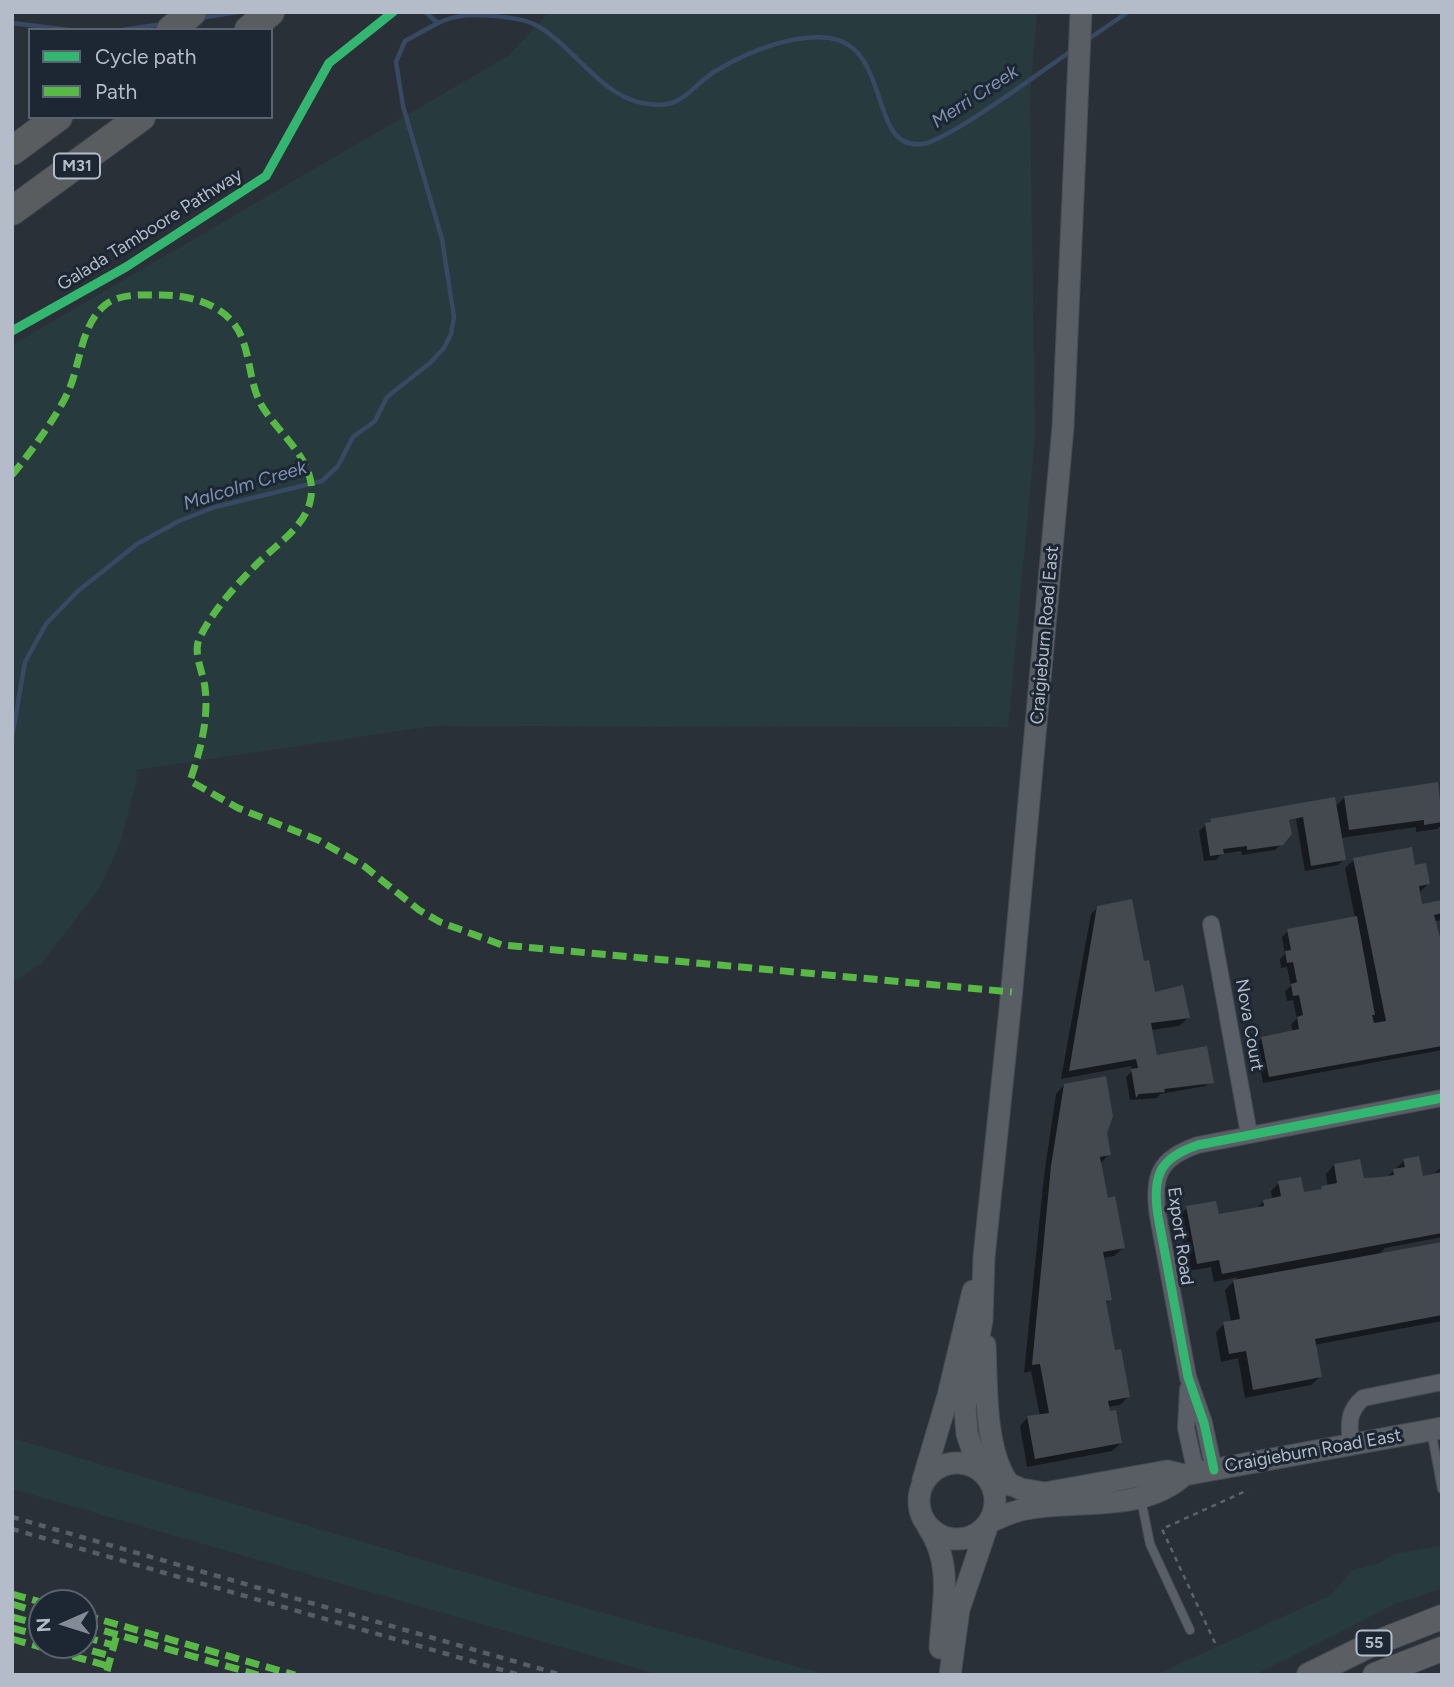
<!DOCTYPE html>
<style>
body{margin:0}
#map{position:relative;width:1454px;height:1687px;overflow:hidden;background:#2a3038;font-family:Figtree,sans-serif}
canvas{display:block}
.frame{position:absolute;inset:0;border:14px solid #b4bcc9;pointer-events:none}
.legend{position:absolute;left:28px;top:28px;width:245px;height:91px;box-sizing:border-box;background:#1d2633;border:2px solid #59626f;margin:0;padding:9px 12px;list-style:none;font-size:21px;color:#b4bcc9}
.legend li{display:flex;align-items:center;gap:14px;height:35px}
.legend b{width:35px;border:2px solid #59626f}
.north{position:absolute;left:28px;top:1589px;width:70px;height:70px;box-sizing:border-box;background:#1d2633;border:2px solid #59626f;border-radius:50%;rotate:267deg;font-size:19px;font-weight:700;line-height:28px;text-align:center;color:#b4bcc9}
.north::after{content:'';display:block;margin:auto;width:24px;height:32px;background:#848b96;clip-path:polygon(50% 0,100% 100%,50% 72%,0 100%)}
</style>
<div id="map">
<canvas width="1454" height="1687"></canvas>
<div class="frame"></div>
<ul class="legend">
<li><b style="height:9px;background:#33b770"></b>Cycle path</li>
<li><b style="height:9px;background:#58b947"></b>Path</li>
</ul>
<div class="north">N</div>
</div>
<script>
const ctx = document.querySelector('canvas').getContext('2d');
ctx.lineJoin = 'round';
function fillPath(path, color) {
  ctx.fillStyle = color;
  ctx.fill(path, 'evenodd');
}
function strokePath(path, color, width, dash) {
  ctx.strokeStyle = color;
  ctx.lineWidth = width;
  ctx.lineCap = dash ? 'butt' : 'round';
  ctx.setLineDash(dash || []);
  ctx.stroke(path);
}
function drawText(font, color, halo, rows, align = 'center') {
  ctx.font = font + ' Figtree,sans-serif';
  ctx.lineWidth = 6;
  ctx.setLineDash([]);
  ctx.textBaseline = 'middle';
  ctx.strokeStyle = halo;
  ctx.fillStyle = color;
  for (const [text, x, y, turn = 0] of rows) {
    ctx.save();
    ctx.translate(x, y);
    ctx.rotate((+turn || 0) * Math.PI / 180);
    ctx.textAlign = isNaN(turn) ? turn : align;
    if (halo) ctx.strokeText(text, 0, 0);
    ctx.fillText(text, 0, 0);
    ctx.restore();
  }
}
const green = new Path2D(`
 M549 12H1037L1030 94 1035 438 1008 727 433 726 136 770 137 779 120 844 99 889 42 963 12 983V345L508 56Z
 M12 1438 593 1610 828 1675H659L12 1489Z
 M1442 1546V1589L1397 1603 1255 1675H1155L1331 1595 1352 1570 1378 1564 1394 1554Z`);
const shadow = new Path2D(`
 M1345 797 1442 807V824L1437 829 1416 832V827L1341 838 1345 859 1338 865 1305 871 1296 819 1288 820 1282 843 1275 850 1242 855 1241 851 1221 854 1216 860 1204 861 1199 831 1211 821 1335 807Z
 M1354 860 1414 867 1428 884 1420 892 1421 906 1442 902V920L1434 921 1442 955V1050L1263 1083 1256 1044 1262 1038 1293 1032 1291 1024 1297 1019 1293 1000 1287 1001 1285 991 1291 986 1287 967 1281 968 1280 959 1285 954 1282 937 1288 931 1355 918 1345 868Z
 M1098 907 1142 961 1154 994 1188 1018 1179 1026 1151 1030 1155 1055 1211 1080 1205 1086 1160 1094 1157 1098 1130 1100 1126 1077 1132 1071 1131 1066 1061 1079 1091 914Z
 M1064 1085 1106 1133 1109 1154 1100 1164 1107 1200 1123 1248 1114 1256 1103 1258 1110 1299 1105 1304 1114 1352 1128 1397 1120 1405 1107 1407 1121 1443 1112 1451 1027 1467 1020 1426 1028 1417 1040 1416 1031 1371 1024 1373 1044 1176 1056 1094Z
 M1404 1161 1422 1178 1431 1176 1442 1167V1237L1385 1248 1378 1255 1442 1243V1321L1314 1345 1320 1377 1311 1385 1245 1398 1238 1358 1221 1362 1216 1332 1224 1324 1231 1322 1225 1290 1238 1277 1214 1282 1211 1267 1188 1271 1178 1217 1187 1208 1217 1216 1256 1209 1264 1201 1272 1200 1271 1191 1279 1183 1303 1194 1319 1191 1328 1187 1326 1174 1334 1165 1362 1180 1387 1177Z`);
const stream = new Path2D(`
 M425 12 438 23C457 14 475 14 495 16 511 18 527 19 541 28 575 49 600 94 642 103 686 112 689 85 719 69 750 51 794 33 830 38 892 48 868 151 922 144 948 141 1046 68 1074 49
 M199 18 238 12
 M12 23 69 30
 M122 30 163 24
 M1087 40 1128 12
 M12 737 25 662 46 624 78 591 137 544 179 521 215 507 322 481 338 466 353 437 375 421 387 397 430 363 444 348 451 334 454 317 442 239 403 106 396 62 405 41 438 23`);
const building = new Path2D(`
 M1438 782 1442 822 1424 825V820L1349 830 1344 796Z
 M1335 797 1346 860 1311 866 1303 817 1289 820 1292 834 1283 845 1247 850V846L1223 849 1224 854 1210 856 1205 823 1211 822 1210 819Z
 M1412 847 1415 865 1426 863 1430 884 1419 886 1422 904 1442 900V913L1434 915 1442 945V1046L1269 1077 1261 1037 1299 1029 1297 1017 1303 1015 1299 995 1293 996 1291 984 1297 982 1293 962 1287 963 1285 951 1291 950 1287 929 1357 916 1375 1015H1372L1374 1023 1386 1021 1353 858Z
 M1132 899 1144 961 1149 960 1155 992 1183 985 1190 1018 1151 1023 1157 1055 1207 1046 1214 1083 1164 1089 1165 1092 1139 1094 1136 1098 1131 1069 1138 1068 1136 1059 1069 1071 1097 906Z
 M1106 1076 1113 1116 1107 1133 1111 1155 1100 1157 1108 1198 1115 1196 1125 1248 1103 1252 1112 1300 1106 1301 1115 1350 1121 1349 1130 1397 1108 1401 1110 1411 1116 1410 1122 1443 1035 1459 1027 1416 1049 1413 1040 1364 1032 1365 1051 1166 1064 1084Z
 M1419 1156 1423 1176 1442 1172V1233L1222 1274 1219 1260 1197 1264 1186 1206 1216 1201 1219 1214 1264 1206 1263 1200 1281 1196 1278 1181 1301 1177 1304 1192 1322 1189 1321 1186 1337 1183 1334 1164 1360 1159 1364 1178 1381 1177 1394 1175 1393 1169 1405 1167 1403 1159Z
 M1442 1242V1315L1315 1339 1322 1377 1253 1390 1246 1351 1229 1354 1223 1322 1240 1319 1233 1280Z`);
const path = new Path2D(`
 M1215 1643 1162 1529 1248 1490`);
const service = new Path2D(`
 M1431 1430 1442 1489
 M1141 1499 1150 1544 1190 1630`);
const minor = new Path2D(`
 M1211 924 1249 1134
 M1188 1389 1186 1428 1196 1473
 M1351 1445C1349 1425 1347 1412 1363 1398L1442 1382
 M1214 1470 1204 1423 1188 1377 1158 1216C1152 1176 1159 1158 1198 1145L1442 1098`);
const secondary = new Path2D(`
 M985 1345C987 1385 984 1453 1010 1485
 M919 1501a38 38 0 1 1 76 0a38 38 0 1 1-76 0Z
 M979 1469 967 1434 965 1409 982 1320 984 1257 1011 999 1063 427 1081 12
 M983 1472 1021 1489 1045 1493 1167 1471 1184 1475 1442 1428
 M923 1480 948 1396 973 1291
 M990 1522C1001 1517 1013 1511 1026 1509 1077 1499 1143 1513 1184 1475
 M928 1527C954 1565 942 1606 940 1648
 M950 1675 959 1609 988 1524`);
const trunk = new Path2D(`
 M1309 1675 1368 1646 1442 1617
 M1375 1675 1442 1649`);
const motorway = new Path2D(`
 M171 30 192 12
 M249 30 270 12
 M12 151 58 117
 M12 211 141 117`);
const rail = new Path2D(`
 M12 1517 562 1675
 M12 1529 520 1675`);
const quiet = new Path2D(`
 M12 475C28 456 58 415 68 392 81 364 80 326 105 305 120 293 143 295 161 295 192 295 232 306 243 341 251 363 250 385 262 406 279 435 320 463 310 502 304 528 272 548 255 566 235 586 213 611 200 637 192 652 203 671 205 688 209 719 200 752 190 781L238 808 318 840 364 866 419 910 440 922 502 945 1012 992
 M12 1594 44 1603
 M12 1604 42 1613
 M84 1615 295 1675
 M12 1617 42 1625
 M84 1625 258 1675
 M12 1628 42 1636
 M84 1637 113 1645
 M12 1639 108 1666
 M72 1645 110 1656
 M107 1671 117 1634`);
const cycleway = new Path2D(`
 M12 331 126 267 266 176 329 63 393 12
 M1214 1470 1204 1423 1188 1377 1158 1216C1152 1176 1159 1158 1198 1145L1442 1098`);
const shields = [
 [77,166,46],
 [1374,1643,35]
];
const shieldNames = [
 ["M31",77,166],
 ["55",1374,1643]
];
const streetNames = [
 ["Galada Tamboore Pathway",150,230,-32],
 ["Craigieburn Road East",1045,635,-85],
 ["Nova Court",1249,1025,80],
 ["Export Road",1180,1236,82],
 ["Craigieburn Road East",1313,1451,-10]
];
const waterNames = [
 ["Merri Creek",975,97,-33],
 ["Malcolm Creek",245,486,-17]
];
fillPath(green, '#273a3e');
fillPath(shadow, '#0007');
strokePath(stream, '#384963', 4.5);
fillPath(building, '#444950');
strokePath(service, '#484c53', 10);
strokePath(minor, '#484c53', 18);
strokePath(secondary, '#484c53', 23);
strokePath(trunk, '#474c53', 26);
strokePath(motorway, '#474c53', 30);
strokePath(path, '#5d636a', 2.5, [5, 5]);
strokePath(service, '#5a5e66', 8);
strokePath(minor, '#5a5e66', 16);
strokePath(secondary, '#595d64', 21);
strokePath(trunk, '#5b5f64', 24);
strokePath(motorway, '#5a5d60', 28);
strokePath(rail, '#595d64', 4.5, [7, 7]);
strokePath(quiet, '#58b947', 7, [14, 7]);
strokePath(cycleway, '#33b770', 9);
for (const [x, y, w] of shields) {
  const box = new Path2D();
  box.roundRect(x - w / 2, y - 12.5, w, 25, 5);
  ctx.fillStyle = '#1d2633';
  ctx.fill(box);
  strokePath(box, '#b4bcc9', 2);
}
drawText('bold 16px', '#b4bcc9', null, shieldNames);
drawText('18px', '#b4bcc9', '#1d2633', streetNames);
drawText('italic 19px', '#7c92b1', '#1d2633', waterNames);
</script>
